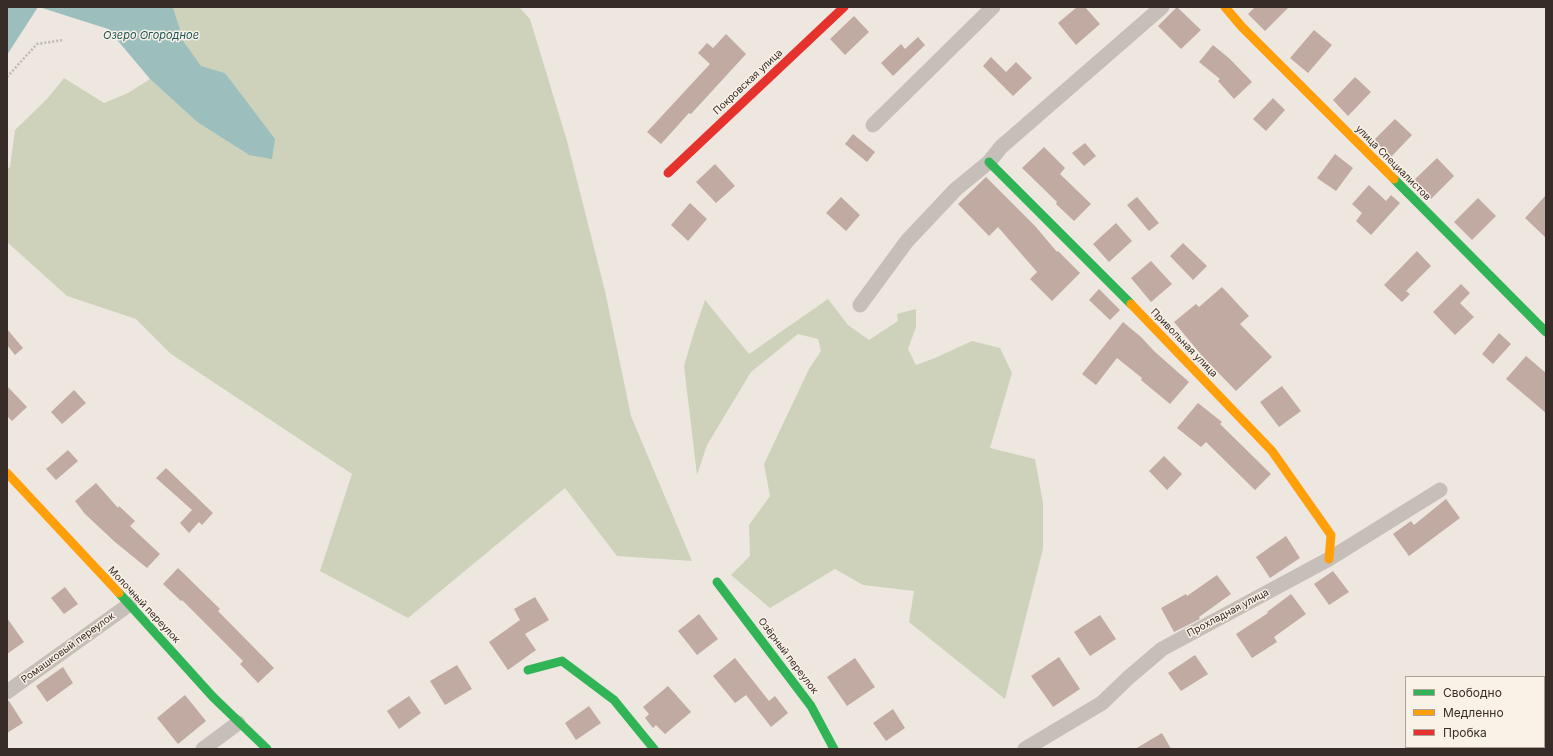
<!DOCTYPE html>
<meta charset="utf-8">
<style>
body{margin:0}
#map{position:relative;width:1553px;height:756px;overflow:hidden;background:#ede7e0;font-family:Inter,sans-serif}
canvas{display:block}
.frame{position:absolute;inset:0;border:8px solid #372c27;pointer-events:none}
.legend{position:absolute;left:1405px;top:676px;width:140px;height:72px;box-sizing:border-box;background:#faf1e7;border:1px solid #aca29a;margin:0;padding:5px 7px;list-style:none;font-size:12px;color:#372c27}
.legend li{display:flex;align-items:center;gap:8px;height:20px}
.legend b{width:20px;border:1px solid #aca29a}
</style>
<div id="map">
<canvas width="1553" height="756"></canvas>
<div class="frame"></div>
<ul class="legend">
<li><b style="height:5px;background:#30b455"></b>Свободно</li>
<li><b style="height:5px;background:#ff9f0a"></b>Медленно</li>
<li><b style="height:5px;background:#e5322d"></b>Пробка</li>
</ul>
</div>
<script>
const ctx = document.querySelector('canvas').getContext('2d');
ctx.lineJoin = 'round';
function fillPath(path, color) {
  ctx.fillStyle = color;
  ctx.fill(path, 'evenodd');
}
function strokePath(path, color, width, dash) {
  ctx.strokeStyle = color;
  ctx.lineWidth = width;
  ctx.lineCap = dash ? 'butt' : 'round';
  ctx.setLineDash(dash || []);
  ctx.stroke(path);
}
function drawText(font, color, halo, rows, align = 'center') {
  ctx.font = font + ' Inter,sans-serif';
  ctx.lineWidth = 3;
  ctx.setLineDash([]);
  ctx.textBaseline = 'middle';
  ctx.strokeStyle = halo;
  ctx.fillStyle = color;
  for (const [text, x, y, turn = 0] of rows) {
    ctx.save();
    ctx.translate(x, y);
    ctx.rotate((+turn || 0) * Math.PI / 180);
    ctx.textAlign = isNaN(turn) ? turn : align;
    if (halo) ctx.strokeText(text, 0, 0);
    ctx.fillText(text, 0, 0);
    ctx.restore();
  }
}
const green = new Path2D(`
 M173 7H519L530 19 567 141 605 291 631 416 692 561 617 556 565 488 408 618 320 571 352 474 171 354 136 319 67 296 7 242V169L10 167 15 130 47 99 64 78 104 103 128 93 150 79 197 122 249 155 243 99 225 73 201 67 184 42Z
 M828 299 848 325 869 340 898 321 897 314 916 309V327L908 349 916 365 935 358 972 341 1000 348 1012 373 990 448 1035 459 1043 503V549L1005 699 909 622 914 591 863 585 835 569 770 608 731 575 750 556 749 525 770 496 764 464 809 369 821 351 818 339 798 334 751 372 707 445 697 475 684 366 694 332 705 300 749 354Z`);
const water = new Path2D(`
 M7 7H38L7 55Z
 M39 7H173L184 42 201 66 225 73 275 139 272 159 249 155 197 122 150 79 108 29Z`);
const building = new Path2D(`
 M1077 7H1085L1100 24 1076 45 1058 23Z
 M1177 7 1201 30 1181 49 1158 26Z
 M1255 7H1289L1265 31 1248 14Z
 M854 16 869 32 845 55 830 39Z
 M1314 30 1332 45 1308 73 1290 58Z
 M726 34 746 54 691 114 689 113 661 144 647 132 710 64 698 53 707 43 713 48Z
 M918 37 925 45 893 76 881 63 901 44 905 49Z
 M1213 45 1230 59 1252 82 1234 99 1218 81 1220 79 1199 62Z
 M991 57 1006 72 1016 62 1032 78 1013 96 983 66Z
 M1355 77 1371 92 1348 116 1333 100Z
 M1273 98 1285 110 1266 131 1253 119Z
 M1395 119 1412 135 1391 157 1374 140Z
 M853 134 875 152 867 162 845 144Z
 M1085 143 1096 156 1084 166 1072 153Z
 M1044 147 1065 168 1060 174 1091 204 1074 221 1056 204 1057 202 1022 168Z
 M1335 154 1353 168 1336 191 1317 178Z
 M1437 158 1454 176 1431 199 1413 181Z
 M715 164 735 186 716 203 696 182Z
 M986 177 1035 226 1057 252 1058 251 1080 273 1052 301 1030 279 1037 272 998 227 989 236 958 204Z
 M1369 185 1386 201 1391 195 1400 203 1371 235 1356 221 1362 213 1352 204Z
 M1546 195V238L1525 218Z
 M841 197 860 215 846 231 826 213Z
 M1137 197 1159 223 1149 231 1127 205Z
 M1478 198 1496 216 1472 240 1454 222Z
 M690 203 707 219 688 241 671 225Z
 M1116 223 1132 241 1109 262 1093 244Z
 M1183 243 1207 266 1193 280 1170 256Z
 M1417 251 1431 266 1406 291 1410 294 1402 302 1384 285Z
 M1151 261 1172 284 1151 302 1131 278Z
 M1461 284 1470 293 1460 303 1474 317 1455 335 1433 312Z
 M1222 287 1249 316 1240 324 1272 357 1236 391 1203 357 1174 322 1196 304 1199 307Z
 M1099 289 1120 310 1110 320 1089 300Z
 M1123 322 1141 337 1154 351 1189 382 1170 404 1141 380 1142 378 1117 358 1096 385 1082 374Z
 M7 329 23 348 15 355 7 345Z
 M1499 333 1511 344 1493 364 1482 354Z
 M1526 356 1546 373V413L1506 379Z
 M7 386 27 407 12 421 7 416Z
 M1282 386 1301 411 1279 427 1260 402Z
 M74 390 86 403 62 424 51 412Z
 M1198 403 1222 422 1220 424 1271 474 1255 490 1206 442 1201 447 1177 428Z
 M68 450 78 461 56 480 46 469Z
 M1164 456 1182 474 1167 490 1149 471Z
 M166 468 213 513 202 525 199 522 189 533 180 523 192 510 156 478Z
 M96 483 118 508 119 506 135 521 130 526 160 554 147 568 115 542 85 514 75 501Z
 M1446 499 1460 518 1409 556 1393 534 1411 521 1414 525Z
 M1286 536 1300 558 1270 578 1256 557Z
 M178 568 220 609 218 611 274 668 258 683 240 664 243 661 182 600 181 601 163 584Z
 M1333 571 1349 592 1329 605 1314 584Z
 M1217 575 1231 594 1199 617 1200 619 1174 632 1161 608 1186 594 1187 596Z
 M65 587 78 604 64 614 51 598Z
 M1291 594 1306 614 1274 637 1277 642 1252 658 1236 634 1268 613 1267 612Z
 M535 597 549 620 525 634 536 650 508 670 489 642 520 620 514 609Z
 M699 614 718 639 697 655 678 631Z
 M1100 615 1116 639 1090 656 1074 632Z
 M7 618 24 642 7 654Z
 M1195 655 1208 674 1181 691 1168 673Z
 M1059 657 1080 689 1053 707 1031 676Z
 M735 658 769 701 775 696 788 713 771 727 746 695 735 703 713 676Z
 M855 658 875 687 847 706 827 677Z
 M457 665 472 689 445 705 430 681Z
 M63 667 73 683 47 702 36 686Z
 M668 686 691 712 665 734 656 725 653 728 645 718 649 714 643 707Z
 M185 695 206 721 178 744 157 718Z
 M409 696 421 713 399 729 387 711Z
 M7 701H9L23 723 7 733Z
 M589 706 601 723 576 740 565 723Z
 M893 709 905 728 886 741 873 723Z
 M1162 733 1171 749H1135Z`);
const path = new Path2D(`
 M7 77 37 44 63 40`);
const street = new Path2D(`
 M873 125 993 7
 M860 305 907 241 956 189 989 162 1001 147 1162 7
 M7 692 130 604
 M203 749 238 723
 M1025 749 1102 703 1128 678 1162 649 1329 559 1440 490`);
const fast = new Path2D(`
 M989 162 1131 304
 M1394 179 1546 332
 M717 582 811 706 834 749
 M119 593 213 697 267 749
 M528 670 562 661 614 700 654 749`);
const slow = new Path2D(`
 M1225 7 1242 27 1394 179
 M1131 304 1272 451 1331 535 1329 559
 M7 473 119 593`);
const jam = new Path2D(`
 M668 173 844 7
 M1544 731 1546 730
 M1518 749 1521 747`);
const streetNames = [
 ["Покровская улица",748,82,-43],
 ["улица Специалистов",1393,163,45],
 ["Привольная улица",1184,343,46],
 ["Молочный переулок",144,605,47],
 ["Прохладная улица",1228,613,-28],
 ["Ромашковый переулок",68,648,-36],
 ["Озёрный переулок",788,656,53]
];
const waterNames = [
 ["Озеро Огородное",151,36]
];
fillPath(green, '#ced2ba');
fillPath(water, '#9cbfbe');
fillPath(building, '#c0aaa2');
strokePath(path, '#beb7b2', 2.5, [2, 2]);
strokePath(street, '#c6bfb9', 15);
strokePath(fast, '#30b455', 9);
strokePath(slow, '#ff9f0a', 9);
strokePath(jam, '#e5322d', 9);
drawText('10px', '#372c27', '#faf1e7', streetNames);
drawText('italic 11px', '#1c5559', '#faf1e7', waterNames);
</script>
